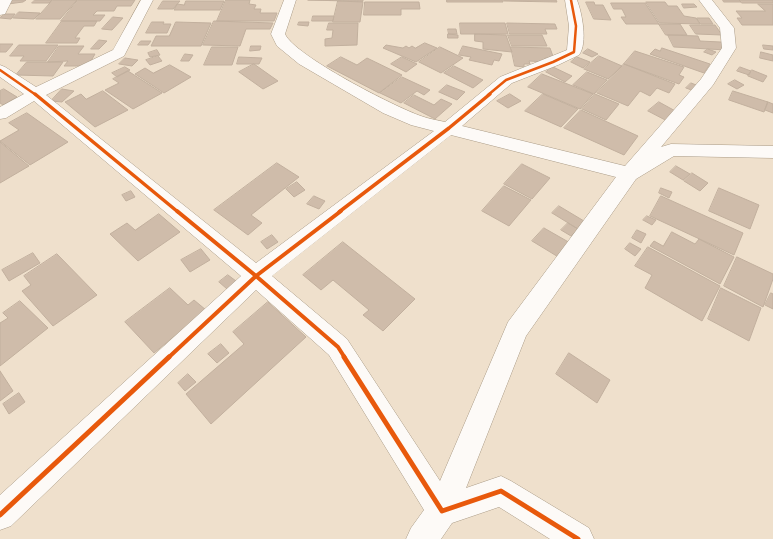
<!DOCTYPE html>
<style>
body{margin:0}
canvas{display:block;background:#efe0cc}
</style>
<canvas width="773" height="539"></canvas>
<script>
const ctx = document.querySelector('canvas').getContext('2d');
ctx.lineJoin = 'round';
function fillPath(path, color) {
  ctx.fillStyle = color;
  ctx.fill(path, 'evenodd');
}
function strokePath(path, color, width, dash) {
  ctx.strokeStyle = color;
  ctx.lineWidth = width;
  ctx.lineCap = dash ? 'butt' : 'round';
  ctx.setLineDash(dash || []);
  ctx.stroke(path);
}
const building = new Path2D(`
 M12 0H26L23 2 8 4Z
 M35 0H52L49 3H32Z
 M53 0H77L60 19H36Z
 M78 0H135L131 6H117L114 11H97L93 15H105L100 21H61Z
 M226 0H250L249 4 256 5 254 9H261L260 13H277L274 21H217Z
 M308 0H363V1Z
 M447 0H502L503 2H447Z
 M503 0H556L557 2 504 1Z
 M723 0H739L741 2H724Z
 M740 0H773V3H742Z
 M163 1H180L173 9H158Z
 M186 1H224L220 10H174L177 4 184 5Z
 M338 1 363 2 360 22H333Z
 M365 2H419L420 9H401V15H364Z
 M586 2H594L595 5H603L611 20 594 19Z
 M646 2H665L668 6H677L684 16 696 18 700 24 660 23Z
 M611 3H645L659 24H626L621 17H626L622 9H614Z
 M682 4H694L697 7 684 8Z
 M758 4H773V25H742L737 18H742L736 11H765Z
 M19 12 40 13 34 19 13 18Z
 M5 14H15L11 19 0 18Z
 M313 16H334L333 21H312Z
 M113 17 123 18 112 30 102 29Z
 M697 18H709L713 24H701Z
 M62 21H97L94 26H84L75 38H80L77 43H46Z
 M214 21 273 23 270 29H246L240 46 203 45Z
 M152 22H164L163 24H171L167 33H146Z
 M176 22 211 23 201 46H151L156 36H169Z
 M299 22H309L308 26 298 25Z
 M329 23H358L357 45 325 46V39L332 38 333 30H327Z
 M460 23H505L508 34H461Z
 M507 23 555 24 557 29H545L547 34H510Z
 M659 24H680L687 35H666Z
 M690 25H715L722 35 696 34Z
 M448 29H456L457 34H449Z
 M448 34 458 35V38H448Z
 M475 34 506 35 512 52 483 49V42L475 41Z
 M508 35H542L547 46H512Z
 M668 35 698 36 700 41 721 42 726 50 674 47Z
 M99 40 107 41 99 49H91Z
 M141 41H151L148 45H138Z
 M425 43 437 48 416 62 383 48 386 45 403 48 406 46 409 48 412 46 415 48Z
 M0 44H13L6 52H0Z
 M19 45H58L46 61H20L24 56H10Z
 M763 45 773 46V50L764 49Z
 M59 46H84L78 54H95L88 66H64L68 61 48 62Z
 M251 46H261L260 50 250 51Z
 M463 46 502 54 499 61 494 60 492 65 469 60 471 57 459 55Z
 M212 47H238L232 65H204Z
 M440 47 463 58 441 73 419 62Z
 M511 47 550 48 554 59 545 58 546 62 529 61 530 64H524V67L515 66Z
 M662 48 710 64 704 73 650 54 655 49 660 51Z
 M588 49 598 54 592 57 583 53Z
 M708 49 716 52 712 55 704 52Z
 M157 50 160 55 150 57 148 53Z
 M635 51 684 67 679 75 684 77 679 84 624 64Z
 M761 52 773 55V61L760 58Z
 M185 54 193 55 189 61H181Z
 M158 56 162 61 150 65 146 60Z
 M599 56 622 66 608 79 584 69Z
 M239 57 262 58 259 64H237Z
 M341 57 357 65 367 58 402 75 379 93 327 66Z
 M402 57 417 64 406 72 391 64Z
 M577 57 590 62 583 68 571 62Z
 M125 58 138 60 132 66 119 64Z
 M27 62H63L53 76 16 75Z
 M254 64 278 81 263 89 239 72Z
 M624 64 675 84 669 93 657 88 650 96 640 91 628 106 597 93Z
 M170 65 191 77 164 93 135 74 145 68 153 73Z
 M454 66 483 80 473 88 444 73Z
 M125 67 130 70 117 77 112 73Z
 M553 67 572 76 565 82 546 72Z
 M740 67 751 71 749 75 737 71Z
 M752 70 767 76 763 82 748 76Z
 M128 71 162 93 133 109 105 90 119 83 113 79Z
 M587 72 607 80 594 94 573 85Z
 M542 74 593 94 580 109 528 87Z
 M402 77 430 90 424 95 417 91 401 103 380 93Z
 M735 80 744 85 737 89 728 84Z
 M691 83 699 86 694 91 686 88Z
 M447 85 465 92 457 100 439 92Z
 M4 89 17 97 3 105 0 103V91Z
 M62 89 74 91 62 102 51 101Z
 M103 91 128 110 95 127 65 102 81 94 86 99Z
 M733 91 768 102 764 112 729 100Z
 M510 94 521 101 508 108 497 101Z
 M543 94 578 109 561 127 525 111Z
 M595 94 619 104 606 120 582 109Z
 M414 95 434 105 441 99 452 104 435 119 404 103Z
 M659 102 679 113 669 122 648 111Z
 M768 102 773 104V113L765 110Z
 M581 110 638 136 624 155 564 128Z
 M27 113 68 142 30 165 0 141 19 130 9 123Z
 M0 142 29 166 0 183Z
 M277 163 299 177 251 215 262 223 248 235 214 210Z
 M522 164 550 178 532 199 504 184Z
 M676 166 690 174 683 180 670 172Z
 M692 173 708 183 700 191 684 181Z
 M297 182 305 190 294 197 286 189Z
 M504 186 531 200 509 226 482 211Z
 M661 188 672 192 669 198 659 193Z
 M719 188 759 205 750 229 709 211Z
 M131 191 135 197 126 201 122 195Z
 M314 196 325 201 319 209 307 204Z
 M661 196 743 233 734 255 650 216Z
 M559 206 584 221 578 229 552 213Z
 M159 214 180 232 138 261 110 234 127 223 135 230Z
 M647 216 656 220 652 225 643 220Z
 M568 223 578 229 571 236 561 230Z
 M544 228 572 244 560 258 532 241Z
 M637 230 646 234 641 243 632 238Z
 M672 232 695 244 699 239 734 257 720 284 650 246 654 241 663 246Z
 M272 235 278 242 267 249 261 242Z
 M343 242 415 299 383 331 363 315 369 310 333 280 321 290 303 275Z
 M630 243 641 249 635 256 625 249Z
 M648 247 720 286 702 321 645 288 652 275 635 266Z
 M201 249 210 260 190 272 181 260Z
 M33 253 40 263 9 281 2 270Z
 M57 254 97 295 53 326 22 291 31 285 24 276Z
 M737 257 773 274V279L763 307 724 286Z
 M228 275 236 281 227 289 219 282Z
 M170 288 188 305 194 300 206 310 154 353 125 322Z
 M721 288 761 308 749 341 708 319Z
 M771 293 773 294V309L765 305Z
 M20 301 48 328 0 366V323L8 318 3 313Z
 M268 302 306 337 211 424 186 394 244 344 233 332Z
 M221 344 229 353 217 363 208 354Z
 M569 353 610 380 597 403 556 374Z
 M0 371 13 391 0 401Z
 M188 374 196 382 185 391 178 383Z
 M19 393 25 402 9 414 3 404Z`);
const minor = new Path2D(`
 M0 0H12L5 14 0 15Z
 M141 0H153L124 56 46 95 256 263 434 131 411 125 383 113 299 64 277 46 271 34 284 0H296L285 34C295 56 395 107 421 116 429 119 437 120 445 122L500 77 567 50 569 26 565 0H577C582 13 588 43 579 55L558 65 512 83 462 126 625 166 701 79 722 48 720 28 699 0H712L734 28 736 48 713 85 661 147 671 144 773 146V158L674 156 636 179 526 336 466 488 501 476 511 481 589 528 594 539H550L499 507 452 523 441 539H406L411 528 424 510 329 355 256 290 11 526 0 530V495L241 276 34 101 6 118 0 119V107L24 94 0 77V65L5 67 36 87 113 50ZM451 135 616 177 508 322 440 481 347 339 272 276Z`);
const cyclewayFar3 = new Path2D(`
 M0 70 36 95
 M488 95 506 80 553 62 574 52 576 26 571 0`);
const cyclewayFar2 = new Path2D(`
 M35 94 178 212
 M339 212 449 128 490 94`);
const cyclewayFar1 = new Path2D(`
 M177 211 256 276 338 347 345 358
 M168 358 256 276 341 211`);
const cycleway = new Path2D(`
 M344 357 442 511 501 491 578 539
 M0 515 169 357`);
fillPath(building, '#cfbcaa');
strokePath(building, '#c2b09e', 1);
strokePath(minor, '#aa9b86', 1);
fillPath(minor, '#fdfaf7');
strokePath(cyclewayFar3, '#e8590c', 2.5);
strokePath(cyclewayFar2, '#e8590c', 3.5);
strokePath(cyclewayFar1, '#e8590c', 4);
strokePath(cycleway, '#e8590c', 5);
</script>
